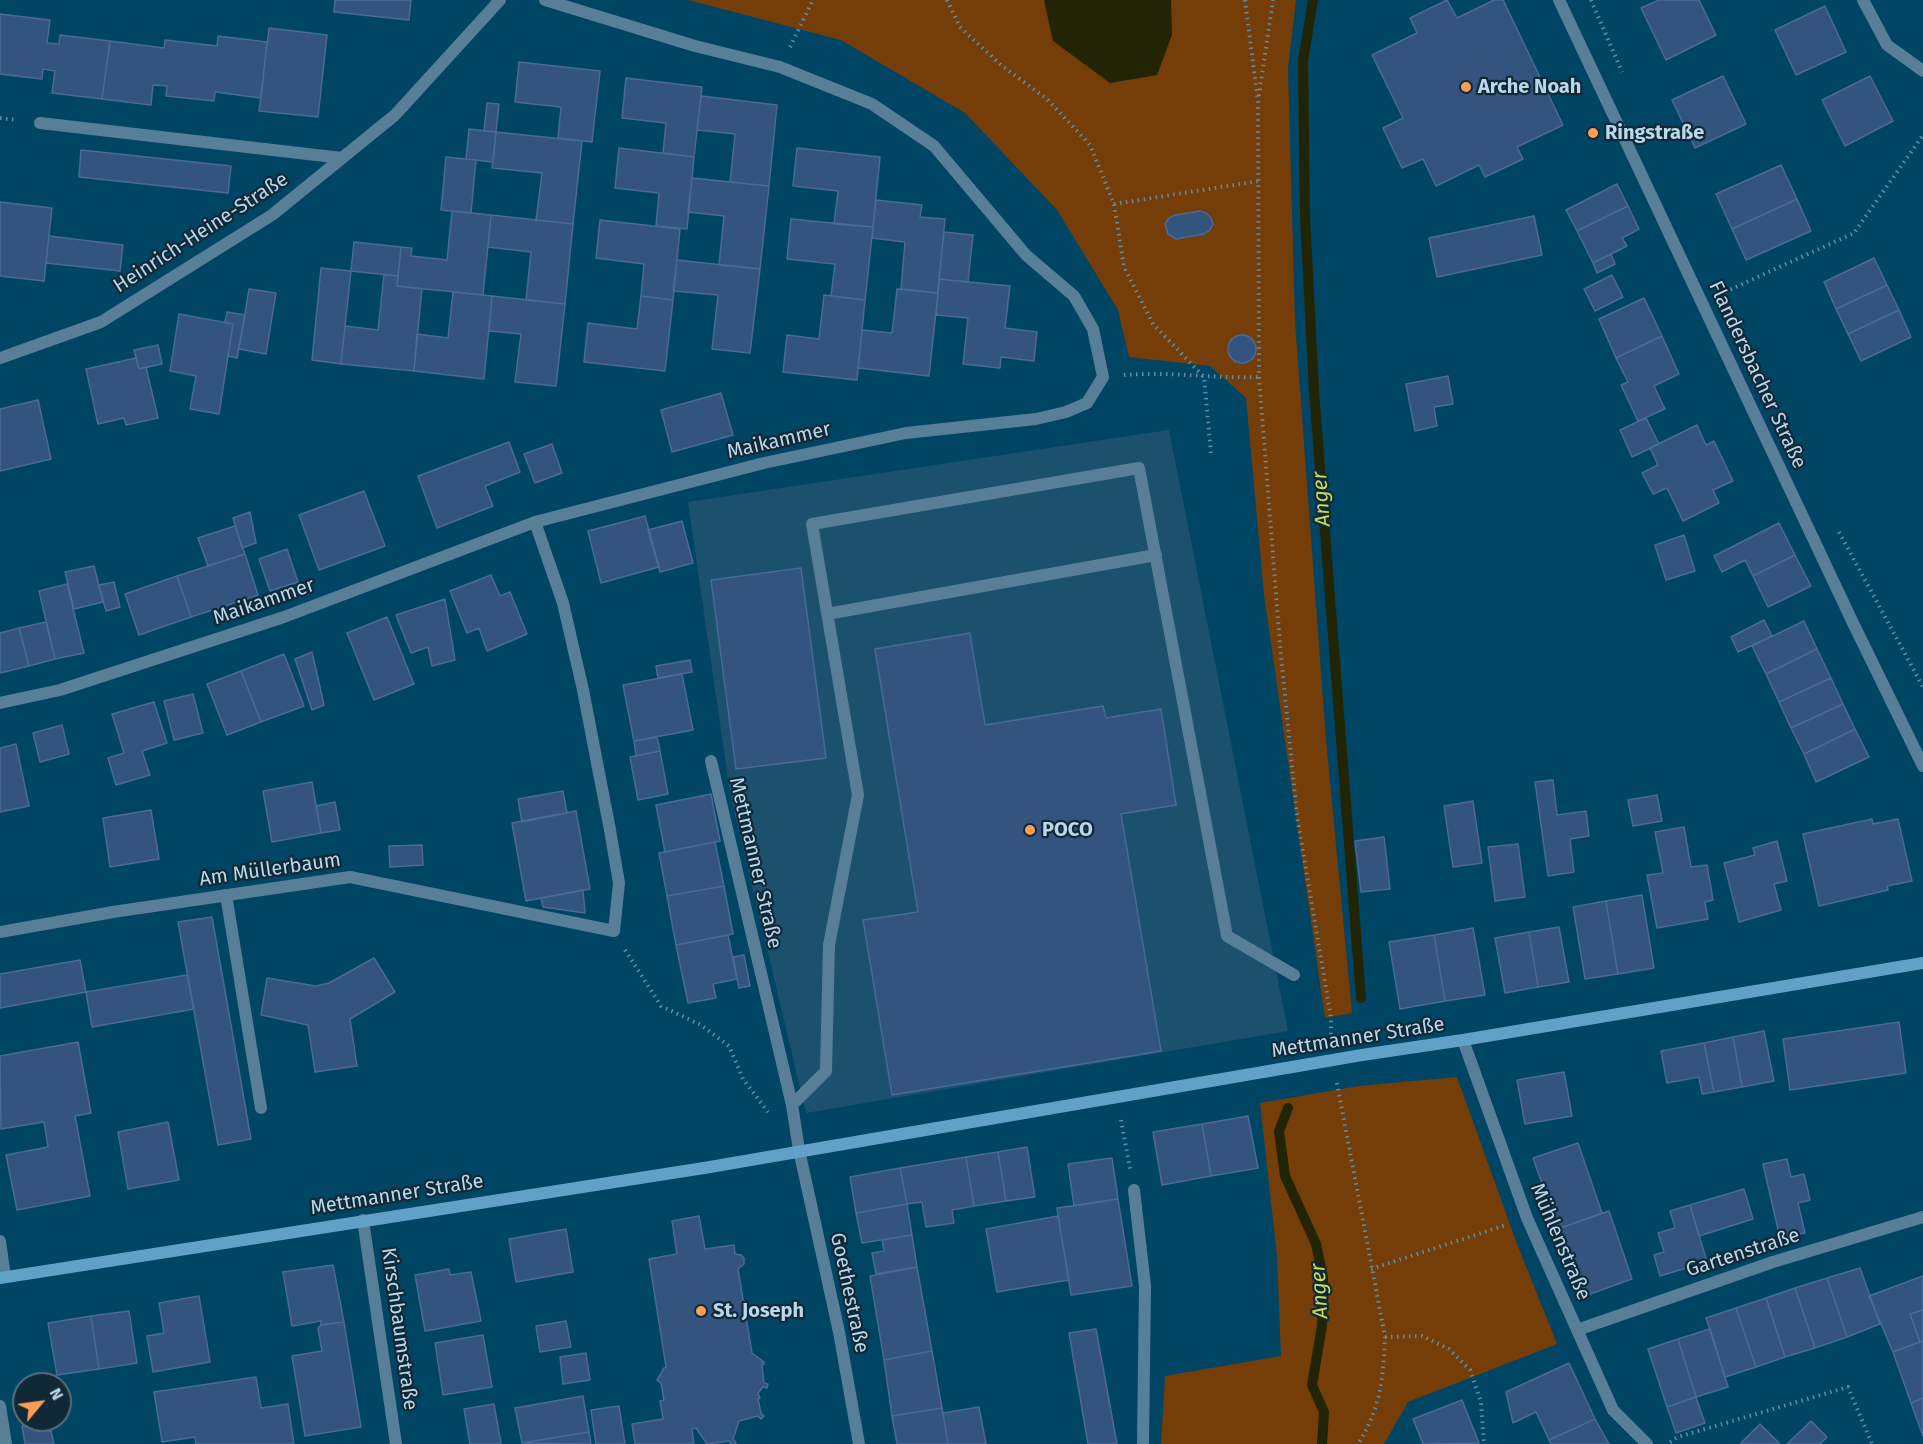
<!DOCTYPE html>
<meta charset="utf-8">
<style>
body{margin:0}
#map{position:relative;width:1923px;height:1444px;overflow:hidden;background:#004564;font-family:"Fira Sans",sans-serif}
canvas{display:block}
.north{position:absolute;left:12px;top:1372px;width:60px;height:60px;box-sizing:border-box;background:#112937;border:2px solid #556f7f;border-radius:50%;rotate:61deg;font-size:16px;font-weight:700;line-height:24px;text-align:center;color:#bad8ea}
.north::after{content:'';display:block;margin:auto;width:21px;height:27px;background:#fc9d54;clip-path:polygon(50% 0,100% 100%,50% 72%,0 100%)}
</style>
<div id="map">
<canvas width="1923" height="1444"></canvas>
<div class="north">N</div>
</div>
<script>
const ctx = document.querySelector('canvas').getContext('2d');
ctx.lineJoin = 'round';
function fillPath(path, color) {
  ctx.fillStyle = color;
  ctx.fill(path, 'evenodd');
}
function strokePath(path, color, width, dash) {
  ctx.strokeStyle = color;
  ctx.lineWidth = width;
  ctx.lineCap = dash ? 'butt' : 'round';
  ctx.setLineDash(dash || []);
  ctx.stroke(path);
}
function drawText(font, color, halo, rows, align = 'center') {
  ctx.font = font + ' "Fira Sans",sans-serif';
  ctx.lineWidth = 4.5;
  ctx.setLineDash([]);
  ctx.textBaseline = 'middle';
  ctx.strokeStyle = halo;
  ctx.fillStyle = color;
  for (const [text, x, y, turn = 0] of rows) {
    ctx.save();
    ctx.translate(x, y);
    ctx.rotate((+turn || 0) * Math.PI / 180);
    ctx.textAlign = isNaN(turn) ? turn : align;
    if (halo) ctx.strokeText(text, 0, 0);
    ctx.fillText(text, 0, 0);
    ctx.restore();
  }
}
const built = new Path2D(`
 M1169 430 1288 1031 806 1113 730 793 688 502Z`);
const green = new Path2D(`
 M688 0H1296L1288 68 1295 322 1326 740 1352 1013 1325 1018 1264 595 1246 398 1210 366 1129 357 1118 310 1057 210 965 113 841 40Z
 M1457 1077 1517 1244 1557 1344 1408 1402 1384 1444H1161L1165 1376 1281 1356 1277 1256 1260 1103 1359 1086Z`);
const water = new Path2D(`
 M1044 0H1171L1172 35 1157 75 1110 83 1053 41Z`);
const stream = new Path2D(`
 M1313 0 1303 61 1305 216 1314 391 1361 998
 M1288 1108 1279 1131 1285 1176 1316 1244 1323 1278 1322 1326 1312 1385 1324 1412 1322 1444`);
const building = new Path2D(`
 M335 0H411L409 20 334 12Z
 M1447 0 1457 18 1494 0H1503L1563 125 1517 147 1523 159 1485 177 1479 165 1436 186 1423 159 1402 168 1383 128 1403 118 1372 55 1417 33 1410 18Z
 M1659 0H1699L1716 35 1666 60 1641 8Z
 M1825 6 1846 52 1796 75 1775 30Z
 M0 14 50 20 47 43 59 44 60 35 110 41 102 99 52 93 55 71 43 69 42 79 0 74Z
 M269 28 327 35 318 117 259 111Z
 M218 36 267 42 261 98 215 92 214 101 166 96 167 86 153 85 151 105 102 99 110 41 164 48 165 40 217 46Z
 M519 62 600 71 592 142 558 138 561 107 515 102Z
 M1723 76 1746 124 1695 148 1672 100Z
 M1870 76 1893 121 1845 146 1822 100Z
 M626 78 702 87 694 157 663 153 666 123 622 118Z
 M701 96 777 105 769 186 730 182 735 134 697 130Z
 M487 103 499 104 496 132 484 131Z
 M469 129 496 132 493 162 466 159Z
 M496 132 582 141 573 224 536 220 542 173 492 168Z
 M619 148 694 157 687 229 656 226 659 193 615 188Z
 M797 148 880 157 873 227 834 224 838 191 793 186Z
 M81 150 231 166 228 193 79 177Z
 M446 157 476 160 471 213 441 210Z
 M1781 165 1797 199 1732 229 1716 194Z
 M692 178 769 186 760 269 719 265 724 216 688 212Z
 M1617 184 1628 206 1577 231 1566 210Z
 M1797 199 1811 231 1746 260 1732 229Z
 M876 200 922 205 920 217 945 219 938 293 901 289 905 242 872 238Z
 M0 202 52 208 44 281 0 276Z
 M1628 206 1639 229 1622 238 1627 246 1593 263 1577 231Z
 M452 211 491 215 483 295 397 286 401 247 412 248 411 256 447 260Z
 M1200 211 1206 213 1211 218 1213 224 1210 230 1204 234 1176 239 1168 234 1165 224 1169 218 1175 215Z
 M491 215 573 224 565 304 526 300 531 252 488 247Z
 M1534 216 1542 255 1437 277 1429 238Z
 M791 219 873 227 865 300 831 296 835 264 787 259Z
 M600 220 680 229 673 300 641 296 644 264 596 258Z
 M944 232 973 235 968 282 939 279Z
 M49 236 123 245 120 271 46 263Z
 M354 242 401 247 398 276 351 271Z
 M1611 254 1615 264 1597 273 1593 263Z
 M1874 258 1887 285 1836 309 1824 282Z
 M677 260 760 269 750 353 712 349 718 295 673 291Z
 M321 268 351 271 341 364 312 360Z
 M384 275 398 276 397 286 422 289 414 371 341 364 345 326 378 330Z
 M1612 275 1623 297 1595 311 1584 289Z
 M939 279 1010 286 1005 328 1037 332 1034 361 1001 357 1000 368 963 364 968 318 936 315Z
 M1887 285 1899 310 1848 334 1836 309Z
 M249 289 276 293 266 354 239 349Z
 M897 289 938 293 929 376 858 368 862 330 892 333Z
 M453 292 492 296 484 379 414 371 417 334 448 338Z
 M824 295 865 300 857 380 783 372 787 335 819 339Z
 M492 296 565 304 556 386 515 382 521 334 489 331Z
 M641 296 673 300 665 371 584 362 588 323 637 329Z
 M1644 298 1662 336 1616 358 1599 319Z
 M1899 310 1911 337 1861 361 1848 334Z
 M227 312 245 315 237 358 228 356 233 324 225 322Z
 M179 314 233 324 219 414 190 409 196 376 170 371Z
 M1228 349a14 14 0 1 1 28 0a14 14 0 1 1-28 0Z
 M1662 336 1679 374 1654 386 1665 409 1638 421 1621 385 1628 382 1616 358Z
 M158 345 162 364 139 369 134 350Z
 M136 358 139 369 146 367 158 418 126 425 124 418 98 424 86 369Z
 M1448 376 1453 404 1434 407 1437 426 1415 431 1406 384Z
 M721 393 733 435 672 452 661 410Z
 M38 400 51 459 0 471V409Z
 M1646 418 1659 444 1632 457 1620 430Z
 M1697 425 1706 445 1714 441 1733 481 1713 490 1719 503 1683 521 1667 488 1653 494 1642 473 1658 465 1650 448Z
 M509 442 520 472 485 486 493 506 437 528 418 476Z
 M552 444 562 473 535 483 524 454Z
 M364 491 385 546 319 570 299 515Z
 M250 512 256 543 242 548 233 518Z
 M645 516 659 567 601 583 588 531Z
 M682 521 693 563 660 572 648 530Z
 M1779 523 1795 555 1753 576 1745 560 1722 572 1714 556Z
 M235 526 245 554 208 566 198 538Z
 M1684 535 1695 571 1666 580 1655 545Z
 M287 549 298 582 270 591 259 559Z
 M245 554 258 595 191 617 177 576Z
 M1795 555 1811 586 1768 607 1753 576Z
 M94 566 103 602 74 609 65 572Z
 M801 568 826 758 736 769 711 580Z
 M491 575 500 596 510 592 527 634 487 651 479 628 467 633 450 591Z
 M177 576 191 617 139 635 125 594Z
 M114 582 120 607 106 611 99 585Z
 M67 584 84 653 55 659 39 591Z
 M445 599 455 660 432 666 428 647 411 653 396 615Z
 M387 617 414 684 374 700 347 633Z
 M1764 620 1772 636 1738 652 1731 637Z
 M1804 621 1817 649 1766 674 1752 646Z
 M46 622 55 659 29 666 19 628Z
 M19 628 29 666 0 673V633Z
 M970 633 985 725 1103 706 1106 718 1161 709 1176 805 1121 814 1161 1051 892 1095 863 920 918 912 875 649Z
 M1817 649 1831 678 1779 702 1766 674Z
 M312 652 324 705 312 710 295 659Z
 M284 654 304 706 261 722 241 671Z
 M690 660 692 672 658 678 656 666Z
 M241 671 261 722 227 735 207 684Z
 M682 674 693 730 634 741 623 685Z
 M1831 678 1843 704 1791 728 1779 702Z
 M193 694 203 733 174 740 164 701Z
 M154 702 167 743 142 751 150 775 116 785 108 758 124 753 112 714Z
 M1843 704 1855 729 1804 754 1791 728Z
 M62 725 69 754 40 762 33 733Z
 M1855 729 1869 757 1816 782 1804 754Z
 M657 737 660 751 636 756 634 741Z
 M16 744 29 806 0 812V748Z
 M660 751 668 794 638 800 630 757Z
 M1553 780 1557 815 1586 811 1589 836 1570 839 1574 872 1548 876 1535 782Z
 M312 782 321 833 272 842 263 791Z
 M563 791 567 813 522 822 518 799Z
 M711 794 720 841 665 852 656 805Z
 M1657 795 1662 821 1633 826 1628 800Z
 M1473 801 1482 863 1453 867 1444 806Z
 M335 802 340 830 321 833 316 806Z
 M151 810 159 859 110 867 103 818Z
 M576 811 590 889 526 901 512 823Z
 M1872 819 1873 824 1898 819 1912 881 1887 886 1888 890 1819 906 1803 834Z
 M1684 827 1691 867 1707 865 1713 900 1705 902 1708 919 1657 928 1647 875 1663 873 1655 832Z
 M1384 837 1390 889 1361 892 1355 841Z
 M1777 841 1787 881 1774 884 1781 910 1739 922 1724 863 1755 855 1753 848Z
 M715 842 724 886 667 896 659 853Z
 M1518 844 1525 897 1495 901 1488 847Z
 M422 845 423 865 390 867 389 846Z
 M724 886 733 934 676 945 667 896Z
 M583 890 585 913 543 907 541 898Z
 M1642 895 1654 968 1618 974 1606 901Z
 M1606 901 1618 974 1585 979 1573 907Z
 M212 917 251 1139 218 1145 178 922Z
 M1559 927 1569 982 1538 987 1529 932Z
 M1473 928 1485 995 1445 1001 1434 935Z
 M1529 932 1538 987 1505 993 1495 938Z
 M728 935 737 979 713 984 716 998 688 1003 676 945Z
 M1434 935 1445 1001 1400 1009 1389 942Z
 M744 955 750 986 739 988 733 957Z
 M374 958 395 992 350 1019 357 1066 315 1072 308 1025 261 1015 267 978 316 986 329 983Z
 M80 960 86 992 0 1008V974Z
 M187 975 194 1009 92 1027 86 992Z
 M1899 1022 1906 1073 1790 1090 1783 1039Z
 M1764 1031 1774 1081 1742 1087 1733 1037Z
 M1733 1037 1742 1087 1714 1092 1704 1043Z
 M78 1042 91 1113 75 1116 90 1196 17 1210 6 1155 48 1147 44 1122 1 1129 0 1056Z
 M1704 1043 1714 1092 1702 1094 1699 1077 1667 1083 1661 1051Z
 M1564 1072 1572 1116 1525 1124 1517 1080Z
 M1248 1116 1258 1168 1211 1176 1202 1124Z
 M168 1122 179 1180 128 1189 118 1132Z
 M1202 1124 1211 1176 1162 1185 1153 1132Z
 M1578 1143 1602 1213 1558 1229 1533 1158Z
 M1027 1147 1035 1197 1006 1201 998 1152Z
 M998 1152 1006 1201 974 1206 966 1157Z
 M966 1157 974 1206 952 1210 954 1223 926 1227 922 1202 907 1204 900 1168Z
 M1112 1158 1118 1199 1074 1206 1068 1164Z
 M1787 1159 1791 1177 1804 1174 1810 1200 1798 1203 1805 1233 1780 1238 1763 1164Z
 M900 1168 907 1204 856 1213 850 1177Z
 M1744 1189 1753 1219 1699 1236 1690 1205Z
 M1118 1199 1132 1286 1071 1295 1057 1208Z
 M907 1204 912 1235 862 1243 856 1213Z
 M1690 1205 1707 1262 1660 1276 1654 1255 1664 1252 1658 1233 1675 1228 1670 1211Z
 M1609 1211 1632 1279 1582 1297 1558 1229Z
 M699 1216 705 1249 734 1245 735 1254 741 1255 744 1258V1264L738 1269 752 1353 764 1362H762L764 1364 762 1366 764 1383 768 1384 767 1388 763 1387 758 1393 760 1398 758 1399 761 1413 764 1416 761 1419 758 1416 739 1421 733 1439 736 1443 735 1444H731L729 1441 707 1444 696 1428 692 1429 694 1444H635L632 1424 663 1419 660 1401 664 1400 661 1383 657 1380 664 1368 666 1367 649 1259 677 1254 672 1221Z
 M1058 1216 1069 1280 997 1292 986 1229Z
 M566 1229 573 1272 516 1282 509 1239Z
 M912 1235 917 1267 876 1274 872 1253 884 1251 882 1240Z
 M333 1265 344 1322 321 1325V1321L292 1326 283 1272Z
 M917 1267 932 1351 884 1360 870 1276Z
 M1860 1268 1880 1324 1847 1337 1827 1278Z
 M449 1269 450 1275 471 1272 481 1321 425 1331 415 1275Z
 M1923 1276V1310L1910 1314 1920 1342 1893 1352 1869 1296Z
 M1827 1278 1847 1337 1815 1348 1795 1288Z
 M1795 1288 1815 1348 1785 1357 1766 1298Z
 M199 1296 210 1362 153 1372 147 1336 164 1333 159 1303Z
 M1766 1298 1785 1357 1756 1367 1736 1308Z
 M1736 1308 1756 1367 1725 1377 1706 1318Z
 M1923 1310V1341L1920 1342 1910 1314Z
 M129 1311 137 1363 99 1369 91 1316Z
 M91 1316 99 1369 57 1375 48 1323Z
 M566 1321 571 1347 540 1352 536 1326Z
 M344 1322 361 1427 305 1436 292 1356 322 1351 318 1328 321 1325Z
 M1096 1329 1117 1444H1088L1069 1333Z
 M1710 1329 1728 1387 1696 1397 1678 1339Z
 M483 1335 492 1387 443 1395 435 1343Z
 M1678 1339 1696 1397 1667 1407 1648 1349Z
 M1923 1341V1398L1911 1403 1893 1352Z
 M932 1351 942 1408 892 1416 884 1360Z
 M586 1353 590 1380 563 1384 560 1357Z
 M1569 1363 1595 1419 1549 1440 1536 1412 1513 1423 1506 1392Z
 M256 1377 261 1408 288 1404 294 1444H196L195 1437 162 1442 154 1392Z
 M583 1396 589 1432 522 1443 515 1408Z
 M1696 1397 1705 1423 1676 1433 1667 1407Z
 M1923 1398V1436L1911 1403Z
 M1462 1400 1479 1443 1423 1444 1413 1419Z
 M494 1404 501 1444H470L464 1409Z
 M619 1406 625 1444H596L591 1410Z
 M979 1407 986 1444H948L943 1413Z
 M942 1408 948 1444H897L892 1416Z
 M1595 1419 1609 1444H1551L1549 1440Z
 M1811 1421 1827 1437 1820 1444H1787Z
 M1760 1424 1780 1444H1740Z
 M22 1426 51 1431 54 1444H25Z
 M589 1432 591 1444 522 1443Z`);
const path = new Path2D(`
 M947 0 960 27 1001 65 1047 99 1090 145 1114 204 1124 267 1153 324 1204 377 1211 453
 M1245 0 1258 102 1259 377 1280 645 1297 816 1331 1018V1037
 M1591 0 1622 72
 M790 47 813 0
 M1259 96 1273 0
 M0 118 17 120
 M1114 204 1259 181
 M1725 292 1854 233 1923 135
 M1124 375C1169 371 1214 379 1259 377
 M1839 532 1923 687
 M625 950 661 1006 701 1025 729 1046 743 1079 768 1112
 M1337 1083 1385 1337C1383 1379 1381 1407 1358 1444
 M1121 1120 1130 1169
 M1371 1269 1506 1225
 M1385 1337 1422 1336 1449 1349 1470 1370 1481 1402 1484 1444
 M1670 1442 1678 1437 1848 1387 1872 1444`);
const service = new Path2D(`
 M40 123 342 158
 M827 614 1156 555
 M711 761 792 1105 799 1150
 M226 895 261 1108
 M792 1105 826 1071 829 945 858 795 812 524 1139 468 1227 936 1294 975
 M1134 1190 1145 1286 1143 1444
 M0 1241 5 1277
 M0 1406 6 1444`);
const minor = new Path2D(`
 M1863 0 1887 45 1923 71
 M0 358 101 322 272 215 395 115 500 0
 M0 703 60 690 284 617 535 522 764 463 906 433 1036 419 1066 412 1087 403 1103 377 1093 329 1074 296 1026 255 934 146 872 104 780 67 695 46 545 0
 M0 932 113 912 350 877 614 931 619 883 610 830 583 690 563 603 535 522
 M1463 1040 1527 1218 1613 1410 1647 1444
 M799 1150 839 1332 859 1444
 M363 1220 396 1444
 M1577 1330 1773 1262 1923 1217`);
const tertiary = new Path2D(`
 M1559 0 1853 623 1923 766`);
const secondary = new Path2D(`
 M0 1278 704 1168 1362 1055 1463 1040 1923 963`);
const markers = [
 [1466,87,6,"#fc9d54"],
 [1593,133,6,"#fc9d54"],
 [1030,830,6,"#fc9d54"],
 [701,1311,6,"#fc9d54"]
];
const poiNames = [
 ["Arche Noah",1478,87],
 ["Ringstraße",1605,133],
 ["POCO",1042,830],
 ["St. Joseph",713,1311]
];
const streetNames = [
 ["Heinrich-Heine-Straße",201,233,-33],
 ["Flandersbacher Straße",1757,375,65],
 ["Maikammer",779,441,-13],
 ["Maikammer",264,602,-19],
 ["Mettmanner Straße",755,863,77],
 ["Am Müllerbaum",270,870,-8],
 ["Mettmanner Straße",1358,1038,-9],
 ["Mettmanner Straße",397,1195,-9],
 ["Mühlenstraße",1560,1242,67],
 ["Gartenstraße",1743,1253,-18],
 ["Goethestraße",849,1293,78],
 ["Kirschbaumstraße",399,1329,82]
];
const waterNames = [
 ["Anger",1322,499,-94],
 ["Anger",1320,1291,-93]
];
fillPath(built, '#1b516d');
fillPath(green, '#753d08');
fillPath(water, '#212505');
strokePath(stream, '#212505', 10);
fillPath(building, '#33547f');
strokePath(building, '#4a6b98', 1.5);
strokePath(path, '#5e8fa8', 4, [1.5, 4.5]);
strokePath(service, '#587f97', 12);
strokePath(minor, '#587f97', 12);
strokePath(tertiary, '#587f97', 12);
strokePath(secondary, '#61a1c7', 12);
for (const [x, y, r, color] of markers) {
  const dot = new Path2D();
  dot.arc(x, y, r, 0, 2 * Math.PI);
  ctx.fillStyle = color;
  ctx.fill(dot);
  strokePath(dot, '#112937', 2);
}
drawText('bold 20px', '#bad8ea', '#112937', poiNames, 'left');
drawText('20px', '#bad8ea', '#112937', streetNames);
drawText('italic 21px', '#ccdc58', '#112937', waterNames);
</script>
